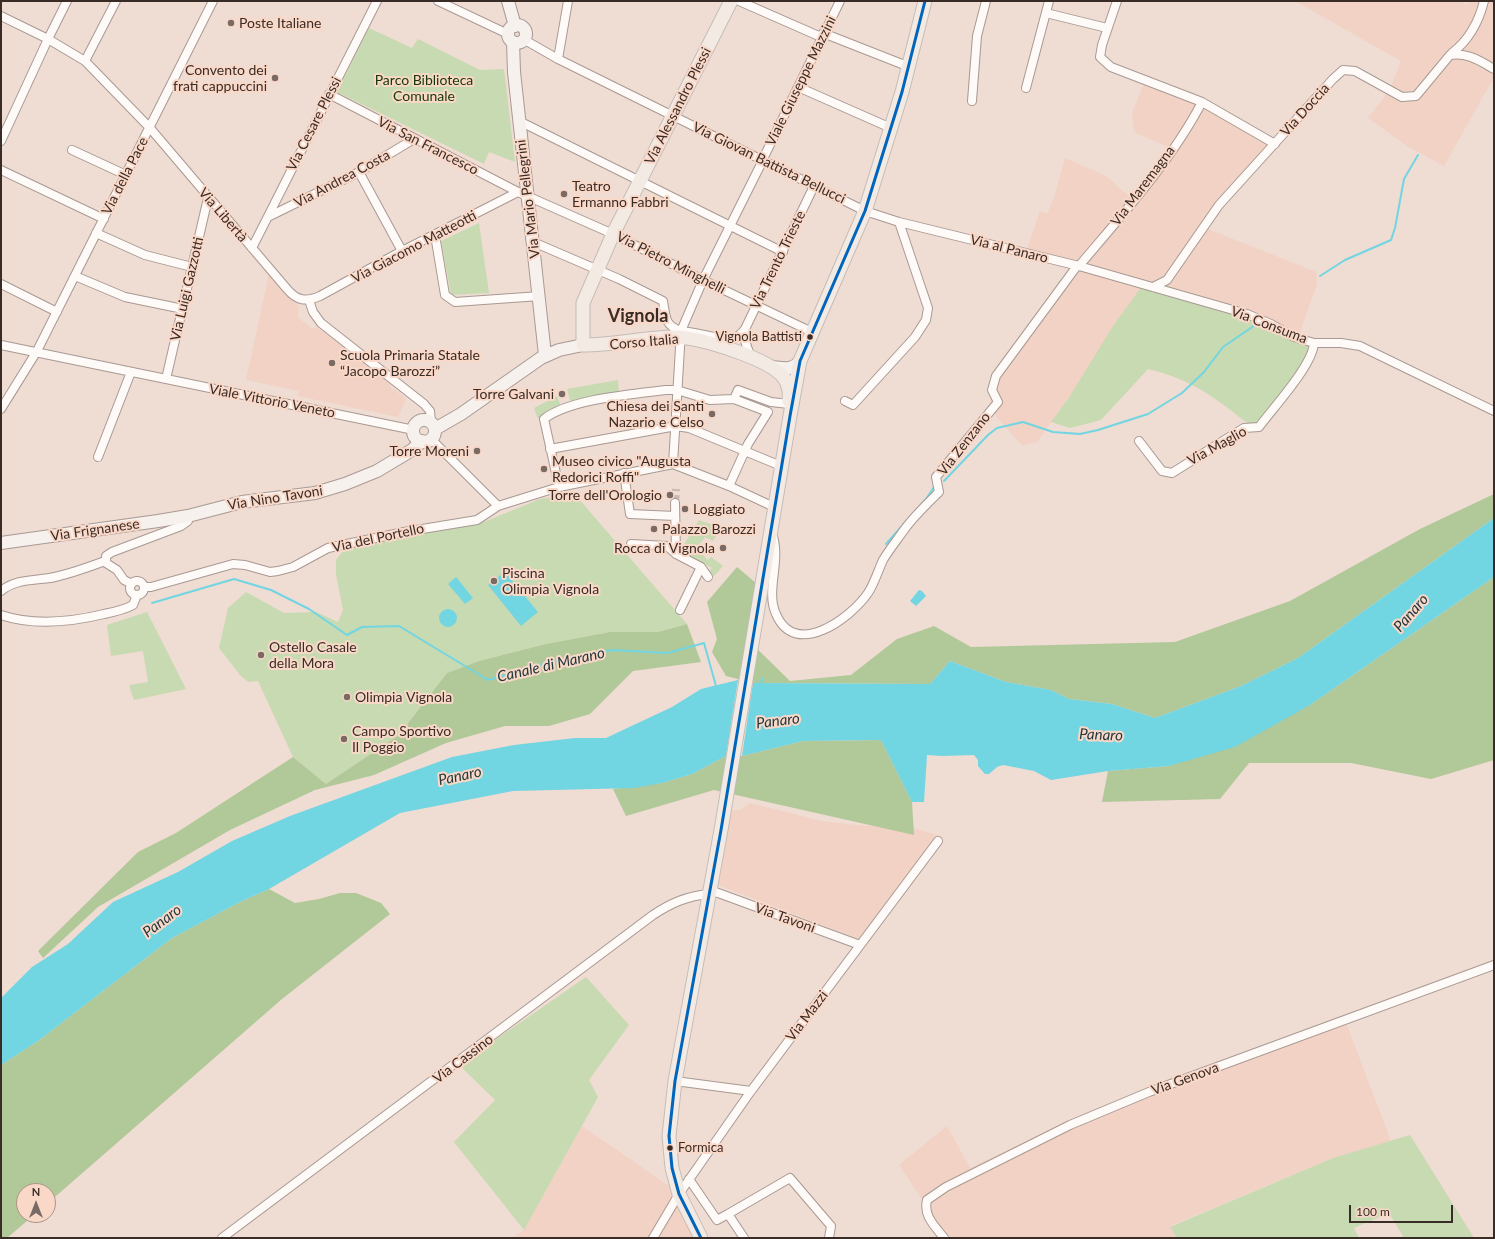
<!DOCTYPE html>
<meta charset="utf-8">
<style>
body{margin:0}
#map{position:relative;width:1495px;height:1239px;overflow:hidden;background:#efdcd3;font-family:Lato,sans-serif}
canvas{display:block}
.frame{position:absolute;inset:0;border:2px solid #392c26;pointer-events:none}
.north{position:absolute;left:16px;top:1183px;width:40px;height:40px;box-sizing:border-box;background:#fad8c8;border:1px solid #ad9387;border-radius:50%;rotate:0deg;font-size:11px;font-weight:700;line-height:16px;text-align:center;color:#392c26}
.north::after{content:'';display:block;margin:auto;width:14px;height:18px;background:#796a63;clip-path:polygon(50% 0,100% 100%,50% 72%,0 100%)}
.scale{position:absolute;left:1349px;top:1205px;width:104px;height:18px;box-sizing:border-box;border:2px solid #392c26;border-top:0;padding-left:5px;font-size:12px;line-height:14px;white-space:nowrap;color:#392c26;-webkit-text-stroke:3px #fad8c8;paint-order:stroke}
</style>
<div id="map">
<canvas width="1495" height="1239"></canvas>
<div class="frame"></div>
<div class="north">N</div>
<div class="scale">100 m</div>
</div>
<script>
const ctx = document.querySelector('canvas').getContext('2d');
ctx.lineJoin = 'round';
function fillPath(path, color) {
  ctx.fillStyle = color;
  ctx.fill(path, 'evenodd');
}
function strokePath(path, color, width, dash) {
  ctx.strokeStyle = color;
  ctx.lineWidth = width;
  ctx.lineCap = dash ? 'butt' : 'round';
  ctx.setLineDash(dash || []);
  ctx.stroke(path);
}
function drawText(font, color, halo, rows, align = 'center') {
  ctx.font = font + ' Lato,sans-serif';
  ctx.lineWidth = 4;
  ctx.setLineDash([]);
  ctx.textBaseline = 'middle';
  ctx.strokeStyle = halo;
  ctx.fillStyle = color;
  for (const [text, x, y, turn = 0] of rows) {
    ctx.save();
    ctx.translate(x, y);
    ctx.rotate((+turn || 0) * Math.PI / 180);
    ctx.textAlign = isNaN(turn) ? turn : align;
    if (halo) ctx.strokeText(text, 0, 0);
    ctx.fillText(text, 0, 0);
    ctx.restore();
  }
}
const built = new Path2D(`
 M1295 1H1461L1467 5 1469 1H1494V77L1444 166 1407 146 1368 118 1389 91 1401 61Z
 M1146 79 1204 100 1231 113 1278 140 1235 186 1226 203 1208 229 1316 272 1317 284 1300 332 1283 335 1233 310 1070 396 1037 442 1022 445 997 418 991 408 990 390 1007 364 1084 266 1025 255 1040 211 1047 214 1054 198 1065 158 1106 176 1134 201 1175 150 1134 132 1132 113Z
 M269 274 299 307 298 316 300 319 312 329 316 327 339 343 389 383 392 390 394 389 406 399 398 417 298 396 299 391 246 380Z
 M750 803 821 821 865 826H878L886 824 917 829 943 837 861 940 718 885 731 810H740Z
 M1343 1015 1391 1141 1333 1158 1170 1226 1177 1238H948L899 1165 947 1126 970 1168 1085 1113Z
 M582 1126 682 1195 706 1238H512L524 1230Z`);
const green = new Path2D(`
 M369 28 412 48 418 39 480 70 504 69 515 162 489 152 484 164 337 92Z
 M479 223 489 293 451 295 441 241Z
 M1143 285 1170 286 1177 294 1233 310 1283 335 1300 332 1310 346 1293 388 1253 428C1219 400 1192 379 1148 369L1101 420 1070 428 1051 422 1070 396 1113 326Z
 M618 380 619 394 571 404 567 389Z
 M557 396 561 406 538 419 534 408Z
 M558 496 563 500 578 498 687 624 658 632H610L546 644 479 661 447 673 399 735 326 784 293 757 258 681 248 682 240 675 219 648 228 608 246 592 284 613 316 612 338 622 343 610 336 575V560L345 548 384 539 479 524 540 499Z
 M699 520 721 528 713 541 705 537 696 549 708 560 711 557 723 566 714 576 709 571 712 568 680 551Z
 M147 612 186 689 134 700 129 685 148 682 143 651 111 656 107 625Z
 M586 977 629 1025 589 1080 598 1097 524 1230 454 1142 495 1100 459 1065Z
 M1410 1135 1474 1238H1404L1389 1213 1354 1228 1359 1238H1177L1170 1227 1333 1158Z`);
const forest = new Path2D(`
 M1494 494V518L1298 658 1241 686 1155 718 1112 704 1069 699 1051 690 1006 682 950 661 930 684 753 683 726 676 712 652 717 639 707 602 737 567 756 583 747 639 790 681 851 675 897 639 934 626 971 647 1175 642 1290 601 1420 529Z
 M1494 577V760L1431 779 1351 763H1249L1220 799 1102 802 1108 771 1169 766 1310 705Z
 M687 624 701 662 633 671 590 714 549 726H505L446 743 374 775 315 790 230 830 98 907 43 958 38 951 138 852 176 833 293 757 326 784 399 735 447 673 479 661 546 644 610 632H658Z
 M881 740 912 802 914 835 714 790 626 816 613 789 662 783 692 774 726 756H742L803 741Z
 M269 889 295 903 319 899 340 893H356L381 903 390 914 282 999 48 1203V1191H24V1215H34L7 1238H1V1065L38 1041 172 938 240 902Z`);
const water = new Path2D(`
 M1494 518V577L1310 705 1235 747 1169 766 1108 771 1051 780 1034 771 1003 765 997 767 989 774H985L978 766V760L974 755 942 756 927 755 924 802H912L881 740 803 741 742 756 753 683 930 684 950 661 1006 682 1051 690 1069 699 1112 704 1155 718 1241 686 1298 658Z
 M505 572 538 612 521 626 488 585Z
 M456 577 473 598 465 604 448 584Z
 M919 590 922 591 926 596 916 606 910 601Z
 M439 618a9 9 0 1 1 18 0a9 9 0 1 1-18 0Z
 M738 680 726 756 692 774 662 783 634 788 513 791 400 813 269 889 240 902 172 938 38 1041 1 1065V998L32 967 68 944 113 902 178 872 232 841 290 816 452 757 514 745 575 738H606L672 707 701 689Z`);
const stream = new Path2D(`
 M1320 276 1345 260 1391 240 1395 228 1404 179 1418 155
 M944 481 988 435 997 428 1023 422 1053 432 1080 434 1098 430 1148 414 1182 393 1204 372 1223 347 1258 323
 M886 544 926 499 934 487
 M152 603 234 579 271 590 309 609 347 635 362 627 399 626 488 680 543 664 612 650 668 653 704 643 716 686
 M760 684 763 678`);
const streetTunnel = new Path2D(`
 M675 503 676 489`);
const street = new Path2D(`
 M438 1 508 34
 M739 1 821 37
 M1117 1 1102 45 1100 57 1111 67 1202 102 1275 144
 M1046 13 1107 28
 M1 16 48 39 85 61 150 128 287 289C297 301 306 302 320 296L402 251 518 192
 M823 33 907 66
 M523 39 558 59 865 211 899 222 1079 266 1247 314 1271 324 1294 337 1314 343H1341L1360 346 1494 411
 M1452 53C1469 40 1479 21 1484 1
 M558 59 568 1
 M85 61 116 1
 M798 87 891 128
 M1026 88 1049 1
 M329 94 518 192 613 234 703 280 812 332
 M972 101 977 36 986 1
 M519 121 783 252
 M1 141 48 39 67 1
 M72 150 126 175
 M762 161 840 1
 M1 170 104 219
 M359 172 402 251
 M268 217 359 172 414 139
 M96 233 145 255 192 267
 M435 235 445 295 455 302 540 296
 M533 242 619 279 663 301C666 317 664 325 681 331
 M252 248 377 1
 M1079 266C1121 216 1172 160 1202 102
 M75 276 125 297 183 309
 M1 284 57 312
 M1153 287 1167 280 1219 205 1333 79 1343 70 1355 71 1402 97 1416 96 1450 55C1467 52 1480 61 1494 69
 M309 300 313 312 321 323 424 404 430 411 431 422
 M677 331C693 330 720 341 733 338 739 337 742 333 745 329
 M1 345 414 430
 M751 358 745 341V329L814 186
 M166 379 208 198
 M845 401 853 405 915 337 926 320 928 308 899 222
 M1 409 37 351 213 1
 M431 439 498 506
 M1139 441 1162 471 1172 473 1244 428 1259 427C1273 408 1313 365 1314 343
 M550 449 676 426 689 428 781 466
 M98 457 131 372
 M673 464 681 331 703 280 761 164
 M673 464 729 486 774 507
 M624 473 630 514 675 516
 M729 486 748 444 768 412 734 399 738 390 771 402 789 404
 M559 487 544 419C569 399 633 394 666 390H677L710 400 734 399
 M675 503 676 554
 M772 533C782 561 765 590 776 614 795 659 850 619 868 593 874 584 878 571 883 560 889 550 897 540 904 530 914 516 927 504 939 492L936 477 998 402 992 390 996 376 1077 266
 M631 544 667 546 676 554 701 567 708 577
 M130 588a7 7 0 1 1 14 0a7 7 0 1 1-14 0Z
 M132 584 124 580 117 570 106 563V556L112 552 181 526 188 521V516
 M144 587H151L233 564 245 565 270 572 278 571 293 567 328 548 404 532 477 520 498 506 559 487 673 464
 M1 591C16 578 37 581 55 577 72 573 89 567 105 561
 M680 610 701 567
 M1 615C34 626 71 622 104 614 114 612 124 610 133 605L137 595
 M710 890 860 945
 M675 1081 751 1091
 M689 1179 717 1220 728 1214 744 1238
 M728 1214 790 1178 831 1226 829 1238
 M222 1238 653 915C671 903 687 896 709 894
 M653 1238 679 1194 751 1091 938 841
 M944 1238C935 1226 923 1216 927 1200L946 1187 1070 1125 1149 1092 1494 965`);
const secondary = new Path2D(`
 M508 1 515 26
 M508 34a9 9 0 1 1 18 0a9 9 0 1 1-18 0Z
 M513 42 514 72 545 355
 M772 367C783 368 793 371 800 361
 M413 431a11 11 0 1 1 22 0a11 11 0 1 1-22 0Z
 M435 429 461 414 541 358 559 350 583 345
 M1 543 158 521 188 516 242 502 315 493 345 484 377 471 412 450 422 441`);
const primary = new Path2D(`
 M731 1 613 234 583 303V345C615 345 646 337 677 337 701 338 771 359 784 378 789 385 790 393 789 401
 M701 1238 679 1194 672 1168 669 1136 675 1081 721 830 790 416 800 361 865 211 902 92 925 1`);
const bus1 = new Path2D(`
 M701 1238 679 1194 672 1168 669 1136 675 1081 721 830 790 416 800 361 865 211 902 92 925 1`);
const markers = [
 [231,23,4,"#796a63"],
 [275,78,4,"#796a63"],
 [564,194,4,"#796a63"],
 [810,337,3.5,"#392c26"],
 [332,363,4,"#796a63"],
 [562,394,4,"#796a63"],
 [712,414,4,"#796a63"],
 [477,451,4,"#796a63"],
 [544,469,4,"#796a63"],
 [670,495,4,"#796a63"],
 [685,509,4,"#796a63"],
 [654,529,4,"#796a63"],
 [723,548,4,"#796a63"],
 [494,581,4,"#796a63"],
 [261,655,4,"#796a63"],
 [347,697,4,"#796a63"],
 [344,739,4,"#796a63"],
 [670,1148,3.5,"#392c26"]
];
const busNames = [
 ["Vignola Battisti",802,337],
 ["Formica",678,1148,"left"]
];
const poiNames = [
 ["Poste Italiane",239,23],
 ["Convento dei",267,70,"right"],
 ["frati cappuccini",267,86,"right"],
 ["Teatro",572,186],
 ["Ermanno Fabbri",572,202],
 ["Scuola Primaria Statale",340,355],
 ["“Jacopo Barozzi”",340,371],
 ["Torre Galvani",554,394,"right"],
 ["Chiesa dei Santi",704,406,"right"],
 ["Nazario e Celso",704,422,"right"],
 ["Torre Moreni",469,451,"right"],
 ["Museo civico \"Augusta",552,461],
 ["Redorici Roffi\"",552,477],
 ["Torre dell'Orologio",662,495,"right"],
 ["Loggiato",693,509],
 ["Palazzo Barozzi",662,529],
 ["Rocca di Vignola",715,548,"right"],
 ["Piscina",502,573],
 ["Olimpia Vignola",502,589],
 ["Ostello Casale",269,647],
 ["della Mora",269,663],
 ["Olimpia Vignola",355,697],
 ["Campo Sportivo",352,731],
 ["Il Poggio",352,747]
];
const parkNames = [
 ["Parco Biblioteca",424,80],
 ["Comunale",424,96]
];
const streetNames = [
 ["Viale Giuseppe Mazzini",801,81,-64],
 ["Via Alessandro Plessi",678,106,-63],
 ["Via Doccia",1305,110,-48],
 ["Via Cesare Plessi",314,124,-63],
 ["Via San Francesco",428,146,27],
 ["Via Giovan Battista Bellucci",769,163,26],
 ["Via della Pace",125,176,-63],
 ["Via Andrea Costa",342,179,-28],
 ["Via Maremagna",1143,186,-53],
 ["Via Mario Pellegrini",528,199,-97],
 ["Via Libertà",223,215,49],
 ["Via Giacomo Matteotti",414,247,-28],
 ["Via al Panaro",1009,249,14],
 ["Via Trento Trieste",778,260,-64],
 ["Via Pietro Minghelli",671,263,27],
 ["Via Luigi Gazzotti",187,289,-77],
 ["Via Consuma",1269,325,21],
 ["Corso Italia",644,342,-5],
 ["Viale Vittorio Veneto",272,401,11],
 ["Via Zenzano",964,444,-52],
 ["Via Maglio",1217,446,-29],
 ["Via Nino Tavoni",275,498,-9],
 ["Via Frignanese",95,530,-8],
 ["Via del Portello",378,538,-12],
 ["Via Tavoni",785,918,20],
 ["Via Mazzi",807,1016,-53],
 ["Via Cassino",463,1059,-37],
 ["Via Genova",1185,1079,-20]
];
const waterNames = [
 ["Panaro",1411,613,-49],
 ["Canale di Marano",551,665,-13],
 ["Panaro",778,721,-7],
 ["Panaro",1101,735,2],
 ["Panaro",460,776,-12],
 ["Panaro",162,921,-37]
];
const districtNames = [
 ["Vignola",638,316]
];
fillPath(built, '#f1d2c4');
fillPath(green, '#c8dab1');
fillPath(forest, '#b1c898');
fillPath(water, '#72d5e2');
strokePath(stream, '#72d5e2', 2);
strokePath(streetTunnel, '#cbb9b0', 8, [8, 4]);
strokePath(street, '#a89993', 10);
strokePath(secondary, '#a89993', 14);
strokePath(primary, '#c6bcb8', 15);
strokePath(street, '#fdfaf8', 8);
strokePath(secondary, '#f7f1ee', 12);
strokePath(primary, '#f2eae3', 13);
strokePath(bus1, '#0065bd', 3);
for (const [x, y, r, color] of markers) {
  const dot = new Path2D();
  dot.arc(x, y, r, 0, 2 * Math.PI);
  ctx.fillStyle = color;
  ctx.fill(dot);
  strokePath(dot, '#fad8c8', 1.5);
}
drawText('13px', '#392c26', '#fad8c8', busNames, 'right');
drawText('14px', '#392c26', '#fad8c8', poiNames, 'left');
drawText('14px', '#123700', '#fad8c8', parkNames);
drawText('14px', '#392c26', '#fad8c8', streetNames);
drawText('italic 15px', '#21393e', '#fad8c8', waterNames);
drawText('bold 18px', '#392c26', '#fad8c8', districtNames);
</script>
